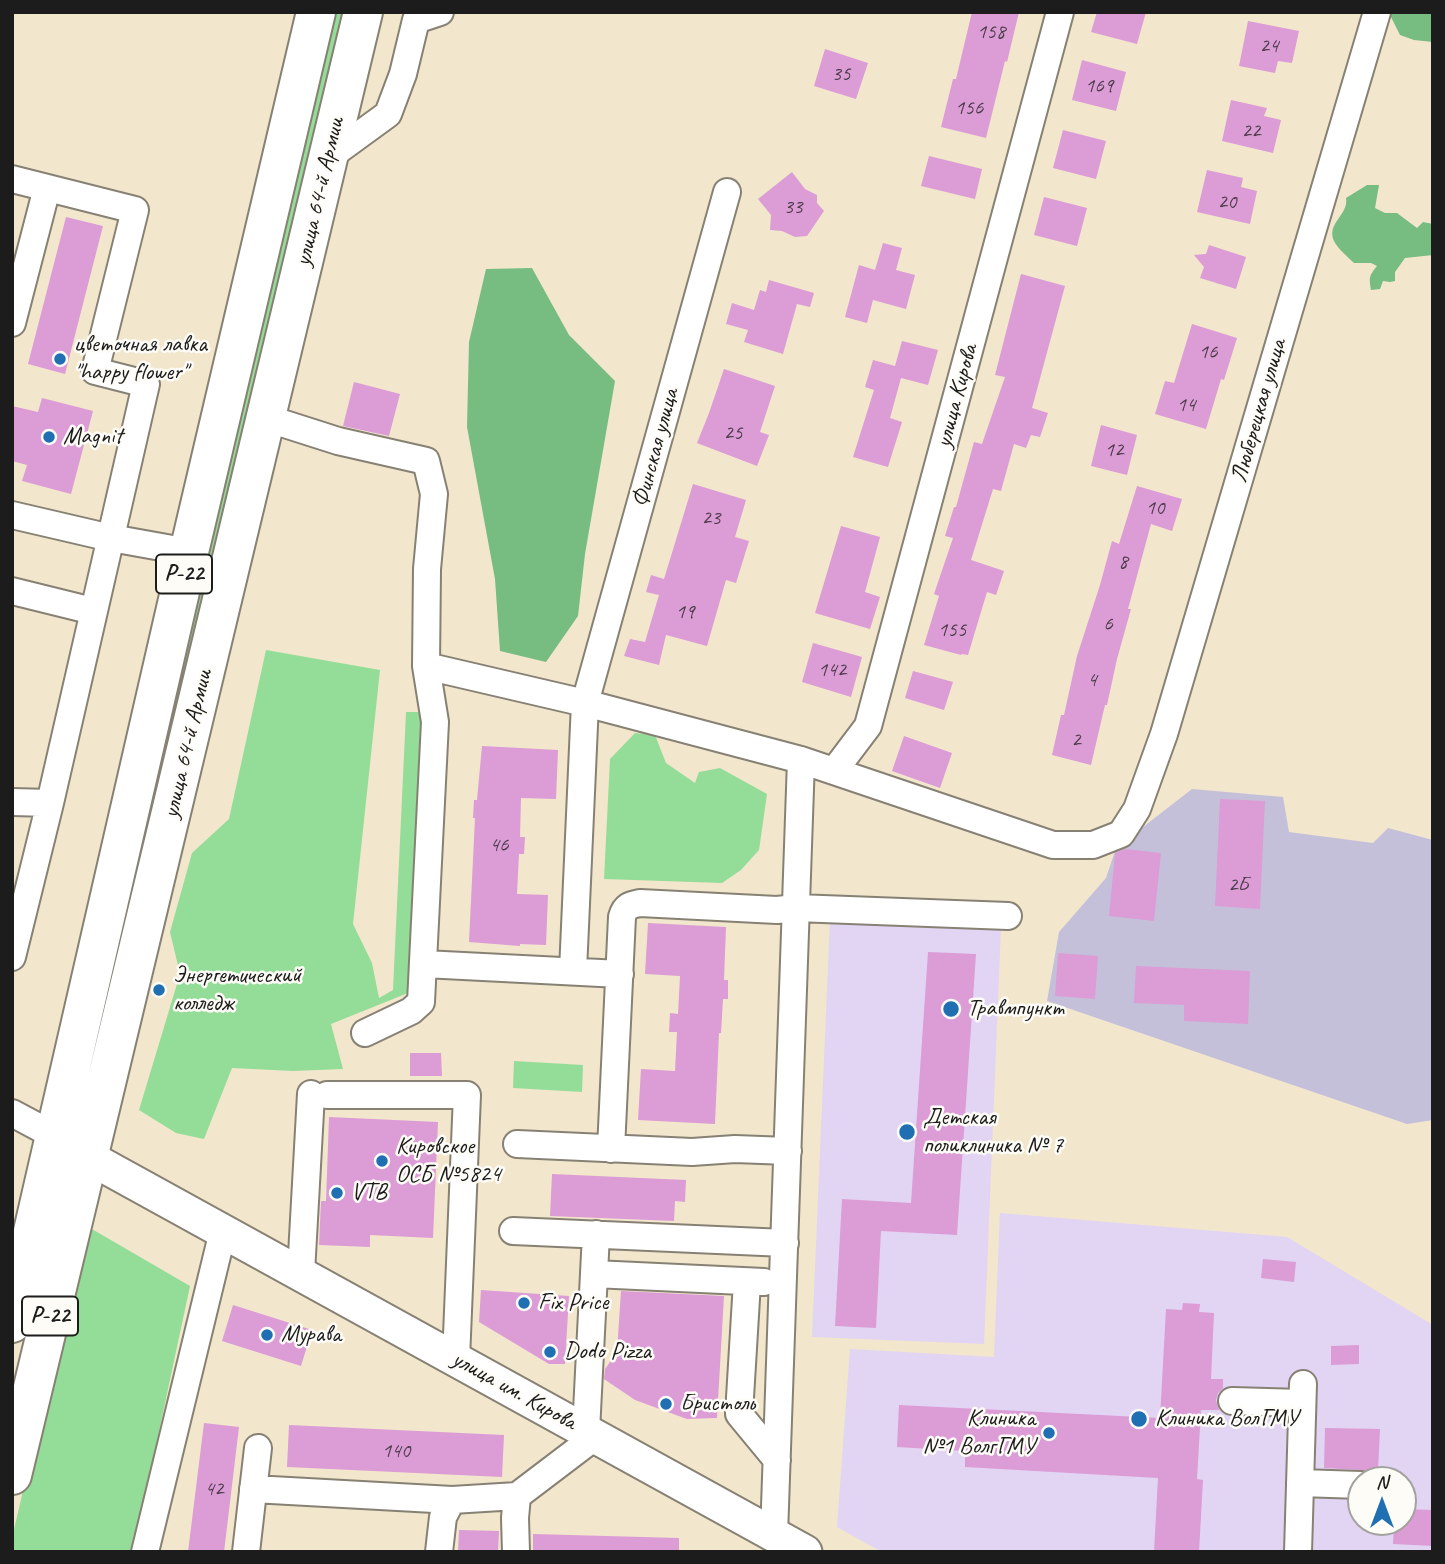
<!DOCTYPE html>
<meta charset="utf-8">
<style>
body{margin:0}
#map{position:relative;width:1445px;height:1564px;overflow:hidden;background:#f2e6cd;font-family:Caveat,sans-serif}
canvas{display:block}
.frame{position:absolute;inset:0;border:14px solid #1c1c1c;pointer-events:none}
.north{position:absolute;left:1347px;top:1466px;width:70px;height:70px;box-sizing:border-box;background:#fdfcf7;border:2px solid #a3a29f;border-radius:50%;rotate:0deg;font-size:19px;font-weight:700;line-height:28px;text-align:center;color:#1c1c1c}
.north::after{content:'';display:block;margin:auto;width:24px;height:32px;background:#1f6fb2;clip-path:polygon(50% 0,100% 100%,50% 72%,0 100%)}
</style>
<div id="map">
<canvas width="1445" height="1564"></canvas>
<div class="frame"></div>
<div class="north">N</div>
</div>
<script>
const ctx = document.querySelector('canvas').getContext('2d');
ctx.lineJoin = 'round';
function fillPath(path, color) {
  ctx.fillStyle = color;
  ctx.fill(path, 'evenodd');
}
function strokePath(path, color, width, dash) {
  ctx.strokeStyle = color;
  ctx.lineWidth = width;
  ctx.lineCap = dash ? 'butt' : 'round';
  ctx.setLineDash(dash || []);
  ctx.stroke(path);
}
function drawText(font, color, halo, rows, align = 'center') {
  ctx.font = font + ' Caveat,sans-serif';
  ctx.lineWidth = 5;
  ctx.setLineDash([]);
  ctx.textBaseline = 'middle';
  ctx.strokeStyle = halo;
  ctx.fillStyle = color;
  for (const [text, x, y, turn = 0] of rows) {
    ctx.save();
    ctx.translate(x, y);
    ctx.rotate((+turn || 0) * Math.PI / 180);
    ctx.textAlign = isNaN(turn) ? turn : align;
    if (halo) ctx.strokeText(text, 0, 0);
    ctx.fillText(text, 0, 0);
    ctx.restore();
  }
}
const built = new Path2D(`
 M830 920 1001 927 984 1344 812 1337Z
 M1000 1213 1287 1237 1433 1325V1552H882L837 1527 850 1349 994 1357ZM1361 1480H1403V1522H1361Z`);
const industrial = new Path2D(`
 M1192 789 1283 797 1289 832 1373 843 1388 828 1433 840V1120L1407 1124 1047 1001 1059 932 1106 878 1116 848Z`);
const green = new Path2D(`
 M328 12H342L83 1116 73 1094Z
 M266 650 380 670 353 924 372 963 379 998 393 990 406 712H422L413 991 331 1024 343 1069 293 1071 232 1068 204 1139 176 1133 139 1110 180 974 170 932 192 853 229 819Z
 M635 733 655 735 666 763 695 783 699 772 720 768 767 794 759 850 741 870 722 883 604 879 610 759Z
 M514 1061 583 1065 582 1092 513 1088Z
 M85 1225 190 1286 149 1478 131 1552H12V1538Z`);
const forest = new Path2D(`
 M1390 12H1433V42L1414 40 1400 35 1390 15Z
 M1367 185H1379L1375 208 1385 213H1397L1417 228 1423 222 1433 224V255L1405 258 1395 272V281L1390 282 1383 281 1380 289 1371 290C1369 277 1369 276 1377 266L1371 263H1354C1348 257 1338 249 1334 241 1326 223 1349 215 1346 198Z
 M532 268 569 335 615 381 585 554 578 616 546 662 500 651 495 579 467 427 469 342 486 269Z`);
const building = new Path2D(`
 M972 12H1019L1007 62 1005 61 986 138 941 127 953 79H956Z
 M1097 12H1146L1137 44 1091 32Z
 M1248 21 1299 31 1292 63 1278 61 1275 73 1239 66Z
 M825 49 868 63 856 99 814 86Z
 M1082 60 1126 72 1116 111 1072 100Z
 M1231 100 1267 108 1264 116 1281 120 1273 153 1222 141Z
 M1063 130 1106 141 1096 179 1053 168Z
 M929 156 982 169 975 199 921 186Z
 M1207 170 1243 178 1241 187 1257 191 1250 224 1197 212Z
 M792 172 805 189 817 195V203L824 211 807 236 795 237 782 231 770 230 771 215 758 199Z
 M1044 197 1087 208 1077 246 1034 235Z
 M66 217 103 226 65 374 28 364Z
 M883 243 902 248 896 270 915 275 906 309 873 300 867 323 845 317 859 265 875 270Z
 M1209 245 1246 257 1236 289 1200 278 1204 267 1194 255 1206 254Z
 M1021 274 1065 286 1032 408 1048 413 1040 437 1031 435 1026 448 1014 444 1001 491 993 489 971 560 1004 571 996 595 987 592 968 655 962 654 961 655 924 645 939 596 934 594 953 538 945 536 954 507H956L974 442 982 444 1005 377 995 375Z
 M769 280 814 293 810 307 797 304 783 354 744 342 748 330 726 324 732 303 754 310 760 290 766 292Z
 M1192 324 1237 338 1224 380 1221 379 1206 429 1155 414 1165 381 1174 383Z
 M902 341 938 350 928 385 901 378 890 418 902 422 888 467 853 457 874 390 865 387 873 360 895 366Z
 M724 369 775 386 760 432 769 435 757 466 697 443 709 413Z
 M354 382 400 394 389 436 343 426Z
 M42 398 93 411 71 494 22 481 27 465 12 461V406L38 412Z
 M1101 425 1137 435 1127 475 1091 466Z
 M693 484 746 500 735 537 749 541 736 583 726 580 707 646 666 635 659 665 624 656 630 639 645 642 659 595 646 592 651 575 664 579Z
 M1137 486 1182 499 1172 531 1151 524 1128 609H1131L1117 659 1107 705H1105L1091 765 1052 755 1061 715H1064L1077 656 1100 585 1112 541 1119 544Z
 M841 526 880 537 865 592 880 597 870 629 815 613Z
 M813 643 862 657 851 697 802 682Z
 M913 671 953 682 944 710 905 698Z
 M904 736 952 753 940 788 892 771Z
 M482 746 558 750 556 799 521 798 520 837H525L524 854H519L517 894 548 895 546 945 520 944V946L469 942 475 818H473L474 800H477Z
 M1220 799 1265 801 1260 909 1215 906Z
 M1125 849 1161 853 1154 921 1109 916 1115 853Z
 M648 923 726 927 724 980H728V999H723L721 1033H719L715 1124 638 1120 641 1069 675 1071 677 1032H669L670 1013 678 1014 680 976 645 974Z
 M928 952 976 954 957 1235 881 1231 876 1328 835 1326 842 1199 911 1203Z
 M1058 953 1098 956 1095 999 1055 996Z
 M1136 966 1250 971 1248 1024 1184 1021V1005L1134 1003Z
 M410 1053H441L442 1076H410Z
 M329 1117 438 1122 433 1238 370 1235V1247L319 1245 321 1201H326Z
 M552 1174 686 1180 685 1202 675 1201 674 1221 550 1216Z
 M1263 1259 1296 1262 1294 1282 1261 1278Z
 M481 1290 569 1296 565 1364H549L479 1322Z
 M621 1291 724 1296 717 1418 687 1419 635 1400 604 1379 605 1369 617 1352Z
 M1183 1303 1200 1304 1199 1312 1214 1313 1211 1379H1223V1388L1218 1393 1216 1400 1219 1410H1201L1197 1479 1203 1480 1199 1552H1154L1158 1478 965 1467V1451L897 1447 899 1405 1160 1418 1166 1309 1182 1310Z
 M233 1305 312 1330 301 1366 222 1341Z
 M1359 1345V1364L1331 1365V1346Z
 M204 1423 239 1427 224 1552H188Z
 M289 1425 504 1435 502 1477 287 1467Z
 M1325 1428 1380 1429 1378 1471 1324 1468Z
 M1403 1509 1433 1510V1546L1393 1544 1394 1522H1403Z
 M459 1530 499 1531 498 1552H458Z
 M533 1534 679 1538V1552H533Z`);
const minor = new Path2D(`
 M329 157 388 114 403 74 416 20 440 12
 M12 179 135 210 95 371 146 384 50 803 12 957
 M12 323 47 188
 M266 418 338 441 426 461 434 494 427 569 426 666 435 722 421 1002 411 1011 365 1033
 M12 515 111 538 189 552
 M12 591 93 611
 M426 666 585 703 801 760 1053 845H1093L1121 834 1137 809 1164 734 1377 12
 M834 771 868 726 1060 12
 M12 802 50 803
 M424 964 620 974
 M573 971 585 703 727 192
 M327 1095H467L456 1359
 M12 1113 55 1136
 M517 1144 692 1152 735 1149 788 1151
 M611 1149 622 917C625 906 630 905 640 903L777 910 796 908 1008 916
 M513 1231 785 1243
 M301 1273 311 1094
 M594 1274 764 1282
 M747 1282 739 1414 777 1460
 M1232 1401 1302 1403
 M586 1431 596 1234
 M1300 1483 1361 1485
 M253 1489 452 1500 517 1496 596 1436
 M774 1535 801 760
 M145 1552 223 1231
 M246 1552 258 1448
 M439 1552 443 1517 452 1500
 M516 1552 515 1518 517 1496
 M1298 1552 1303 1384`);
const major = new Path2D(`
 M66 1143 88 1157 805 1552`);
const highway = new Path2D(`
 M12 1323 189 552 316 12
 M12 1475 363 12`);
const markers = [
 [60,359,7,"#1f6fb2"],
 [49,437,7,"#1f6fb2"],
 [159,990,7,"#1f6fb2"],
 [951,1009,9,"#1f6fb2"],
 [907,1132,9,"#1f6fb2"],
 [382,1161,7,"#1f6fb2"],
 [337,1193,7,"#1f6fb2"],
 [524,1303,7,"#1f6fb2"],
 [267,1335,7,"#1f6fb2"],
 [550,1352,7,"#1f6fb2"],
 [666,1404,7,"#1f6fb2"],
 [1139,1419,9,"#1f6fb2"],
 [1049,1433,7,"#1f6fb2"]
];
const numberNames = [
 ["158",991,32],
 ["24",1269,46],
 ["35",841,74],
 ["169",1099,86],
 ["156",969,108],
 ["22",1251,131],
 ["20",1227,202],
 ["33",793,207],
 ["16",1208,352],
 ["14",1186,405],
 ["25",733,433],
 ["12",1114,450],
 ["10",1155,508],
 ["23",711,518],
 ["8",1123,562],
 ["19",685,612],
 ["6",1108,624],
 ["155",952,630],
 ["142",832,670],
 ["4",1092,680],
 ["2",1076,740],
 ["46",499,845],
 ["2Б",1238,885],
 ["140",396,1451],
 ["42",214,1489]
];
const shields = [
 [184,574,56],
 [50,1316,56]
];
const shieldNames = [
 ["Р-22",184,574],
 ["Р-22",50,1316]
];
const streetNames = [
 ["улица 64-й Армии",320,192,-77],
 ["улица Кирова",957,396,-75],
 ["Люберецкая улица",1259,411,-74],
 ["Финская улица",656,448,-75],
 ["улица 64-й Армии",188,744,-77],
 ["улица им. Кирова",514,1391,29]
];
const poiNames = [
 ["цветочная лавка",74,345],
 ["\"happy flower\"",74,373],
 ["Magnit",63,437],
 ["Энергетический",173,976],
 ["колледж",173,1004],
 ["Травмпункт",967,1009],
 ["Детская",923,1118],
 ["поликлиника № 7",923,1146],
 ["Кировское",396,1147],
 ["ОСБ №5824",396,1175],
 ["VTB",351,1193],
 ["Fix Price",538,1303],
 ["Мурава",281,1335],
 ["Dodo Pizza",564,1352],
 ["Бристоль",680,1404],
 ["Клиника",1035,1419,"right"],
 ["№1 ВолгГМУ",1035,1447,"right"],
 ["Клиника ВолГМУ",1155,1419]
];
fillPath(built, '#e2d4f3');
fillPath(industrial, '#c5c0da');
fillPath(green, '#94dd98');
fillPath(forest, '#77bc80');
fillPath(building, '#dc9cd6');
strokePath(minor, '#878174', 30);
strokePath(major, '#878174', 37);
strokePath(highway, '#878174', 42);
strokePath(minor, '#fff', 26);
strokePath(major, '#fff', 33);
strokePath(highway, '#fff', 38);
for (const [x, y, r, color] of markers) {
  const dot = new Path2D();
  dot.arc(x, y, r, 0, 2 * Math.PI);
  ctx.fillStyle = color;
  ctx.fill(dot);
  strokePath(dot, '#fdfcf7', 2.5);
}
drawText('21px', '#4c3c4a', null, numberNames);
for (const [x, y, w] of shields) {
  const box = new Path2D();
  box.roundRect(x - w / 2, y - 19.5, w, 39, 5);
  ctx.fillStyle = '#fdfcf7';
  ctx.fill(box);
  strokePath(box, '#1c1c1c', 2);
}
drawText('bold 23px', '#1c1c1c', null, shieldNames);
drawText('24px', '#1c1c1c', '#fdfcf7', streetNames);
drawText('24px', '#1c1c1c', '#fdfcf7', poiNames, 'left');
</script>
